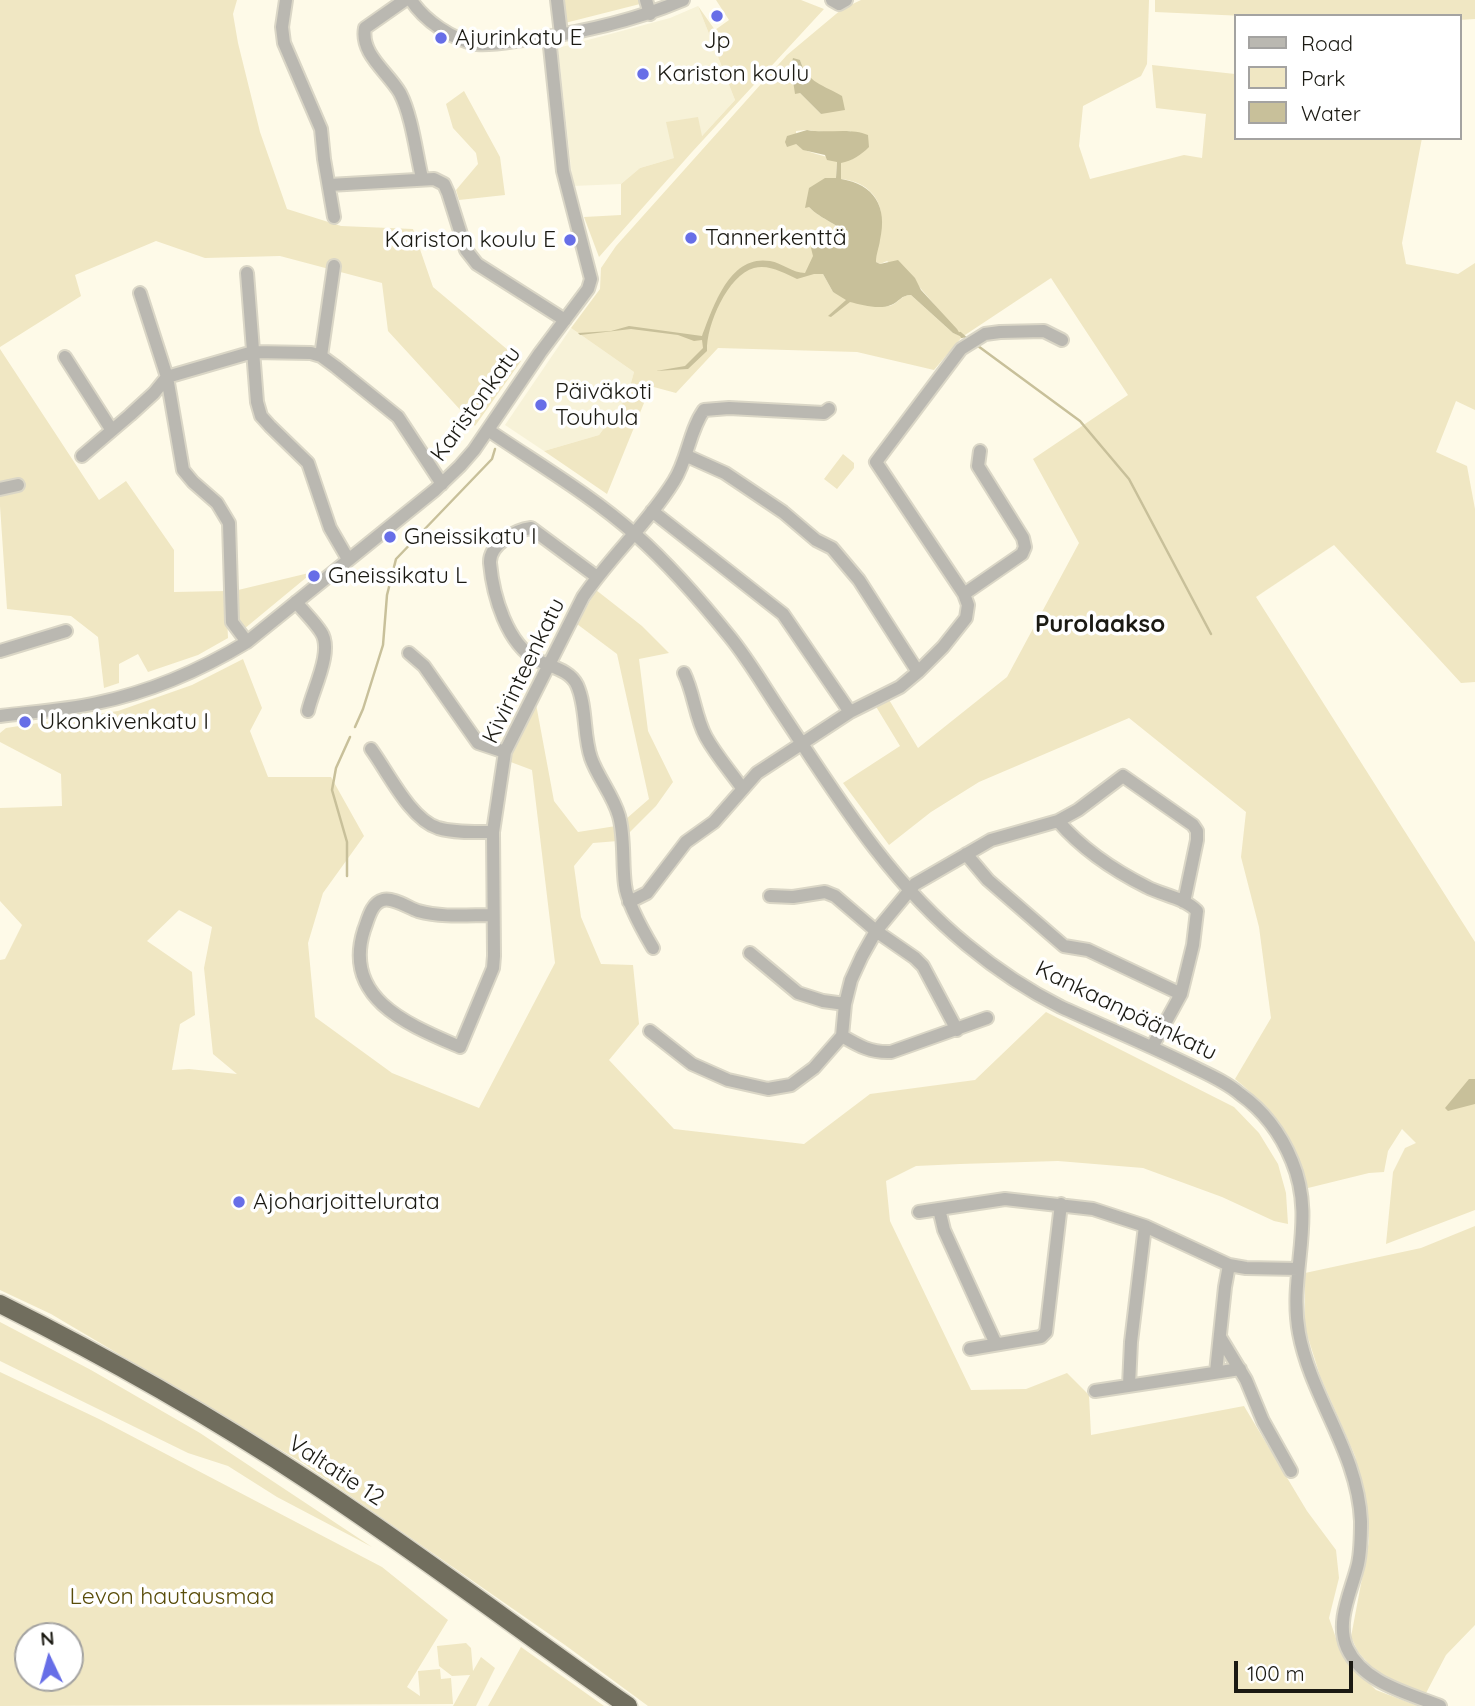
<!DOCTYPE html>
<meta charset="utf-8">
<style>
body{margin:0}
#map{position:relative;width:1475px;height:1706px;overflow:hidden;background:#fefae8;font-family:Quicksand,sans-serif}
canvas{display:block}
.legend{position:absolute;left:1234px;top:14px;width:228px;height:126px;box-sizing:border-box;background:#fff;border:2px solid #a4a3a1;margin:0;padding:9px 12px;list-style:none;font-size:21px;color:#1b1a13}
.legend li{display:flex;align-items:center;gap:14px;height:35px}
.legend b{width:35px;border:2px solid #a4a3a1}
.north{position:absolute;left:14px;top:1622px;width:70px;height:70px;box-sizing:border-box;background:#fff;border:2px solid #a4a3a1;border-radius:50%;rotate:355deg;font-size:19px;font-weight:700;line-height:28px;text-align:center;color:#1b1a13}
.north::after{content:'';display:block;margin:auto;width:24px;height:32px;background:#676ee7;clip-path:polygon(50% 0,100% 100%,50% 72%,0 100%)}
.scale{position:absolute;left:1234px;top:1661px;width:119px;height:32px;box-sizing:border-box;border:4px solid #1b1a13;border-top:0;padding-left:9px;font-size:21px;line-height:24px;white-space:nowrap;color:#1b1a13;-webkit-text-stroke:5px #fff;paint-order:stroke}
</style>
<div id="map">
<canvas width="1475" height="1706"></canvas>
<ul class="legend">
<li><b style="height:9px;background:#bab8b1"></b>Road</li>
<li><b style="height:19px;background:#f0e7c3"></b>Park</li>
<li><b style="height:19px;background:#c8c09a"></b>Water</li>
</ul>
<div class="north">N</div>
<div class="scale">100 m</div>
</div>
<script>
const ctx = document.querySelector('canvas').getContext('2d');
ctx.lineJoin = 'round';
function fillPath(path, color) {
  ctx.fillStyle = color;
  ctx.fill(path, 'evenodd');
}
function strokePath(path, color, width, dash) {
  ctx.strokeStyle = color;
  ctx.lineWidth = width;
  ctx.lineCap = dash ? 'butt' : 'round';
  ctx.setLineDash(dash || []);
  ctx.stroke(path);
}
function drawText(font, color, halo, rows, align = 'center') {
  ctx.font = font + ' Quicksand,sans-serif';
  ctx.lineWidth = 7;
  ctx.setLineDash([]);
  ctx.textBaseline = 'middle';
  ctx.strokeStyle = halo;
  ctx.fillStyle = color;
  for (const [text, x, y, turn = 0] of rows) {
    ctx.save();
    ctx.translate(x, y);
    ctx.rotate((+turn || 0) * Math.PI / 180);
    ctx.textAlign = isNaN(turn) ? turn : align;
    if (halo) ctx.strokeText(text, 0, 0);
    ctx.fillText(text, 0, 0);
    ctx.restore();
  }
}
const built = new Path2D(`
 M698 6 735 100 701 137 674 158 640 168 621 184 573 186 558 48 670 18Z
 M571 328 634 372 627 397 599 435 544 451 505 425Z`);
const green = new Path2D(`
 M0 0H237L233 14 238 43 260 132 287 209 341 226 413 229 433 287 521 361 475 426 388 331 382 283 280 256 205 258 156 241 75 275 81 296 0 347Z
 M563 0H639L640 4 565 23Z
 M716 0H801L824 9 692 152 599 257 584 217 621 215V184L640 168 674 158 666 122 698 117 702 136 735 100 698 6 715 30 729 20Z
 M861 0H1149L1147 64 1141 76 1083 106 1079 146 1090 179 1184 155 1202 158 1206 114 1156 108 1152 65 1235 74V138H1422L1402 243 1406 264 1458 274 1475 263V410L1456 401 1436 452 1467 466 1475 509V682L1461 683 1334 545 1256 597 1475 942V1210L1386 1244 1393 1172 1405 1148 1416 1143 1402 1129 1388 1151 1384 1172 1369 1173 1308 1188C1292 1141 1275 1111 1235 1079L1271 1018 1259 927 1241 857 1246 812 1129 718 979 782 931 812 889 845 843 783 900 746 875 705 888 698 918 748 1007 677 1079 543 1033 459 1128 395 1051 278 962 337 934 370 857 352 718 348 676 393 650 386 645 397H639L646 398 607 494 544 451 599 435 627 397 634 372 571 328 600 289 601 268 616 246 787 55 842 9ZM800 60C808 84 821 85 841 96L821 114 800 93 791 67ZM806 130 832 133 851 131 841 162V179C862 181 881 194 881 217 882 232 875 247 876 262L880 264 887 261 916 283 961 336 953 333 911 295C902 295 900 301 892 305 880 311 846 296 833 292L823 274 818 273 814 256 838 242 846 246 849 238C841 224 821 220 809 207L836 178 837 161C823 154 807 154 796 144V131Z
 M1155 0H1475V19L1459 20V16H1244L1155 12Z
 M464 91 500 157 505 195 459 200 456 190 478 164 476 153 453 128 446 104Z
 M0 349 99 500 126 481 174 550V592L226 591 228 638 198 655 148 672 138 654 119 664V683L104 688 98 637 71 616 7 609 0 506Z
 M843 454 854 463V468L837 489 824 479Z
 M313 572 244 629 235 612 234 591Z
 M596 590 642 626 669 653 639 659 648 731 673 782 656 806 629 833 626 819 649 799 617 654 577 624Z
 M243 659 262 708 250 731 268 777H331L364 836 323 893 308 943 315 1017 392 1073 479 1108 555 963 532 770 508 761 510 752 536 704 554 801 578 832 616 826 618 841 593 843 574 866 581 917 601 964 633 965 639 1024 609 1060 674 1129 804 1144 870 1094 975 1080 1046 1012 1234 1107 1259 1133 1278 1164 1286 1193 1288 1224 1274 1221 1222 1197 1143 1168 1058 1161 960 1164 916 1166 886 1181 890 1221 971 1390 1026 1389 1067 1373 1089 1395 1091 1435 1244 1406 1307 1511 1336 1550 1339 1578 1329 1618 1337 1641 1349 1663 1376 1690 1418 1706H648L565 1645 303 1463 51 1314 0 1290V960L5 959 22 925 0 901V808L62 806 61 774 0 742V733L6 728 118 711 192 685ZM179 910 212 927 204 968 213 1054 237 1074 189 1069 172 1070 180 1024 195 1015 192 972 147 941Z
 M1475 1226V1625L1446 1655 1425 1695 1380 1676 1358 1652 1351 1637 1369 1541 1368 1516 1355 1456 1320 1376 1305 1328V1273L1421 1248Z
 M0 1322 91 1370 200 1433 372 1547 277 1497 228 1466 188 1453 0 1361Z
 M0 1372 99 1419 382 1567 448 1620 407 1687 420 1696 418 1671 440 1669 441 1679 451 1678 453 1704 0 1706ZM70 1636V1678H28V1636Z
 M466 1643 471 1648 473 1671 481 1657 495 1668 476 1706H453L470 1675 452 1676 439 1666 437 1646Z
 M521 1647 604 1706H488Z`);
const water = new Path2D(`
 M793 58 800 60C807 83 824 85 842 96L845 110 821 114 800 93 795 94 791 67Z
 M807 130C826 134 850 127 868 135L869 147C861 155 852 161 841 163V179C874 184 888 207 880 240 879 248 876 254 876 262L880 264 898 260 915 278 921 290 957 329 962 337 953 333 911 295C901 295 899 302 891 305 879 310 862 305 850 302L831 317 828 316 846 300 833 292 823 274H814L797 279C784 273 769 264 754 268 728 275 706 325 707 351L688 369 656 371 685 366 703 348 702 340 694 341 678 335 631 329 580 335 578 333 611 331 629 326 702 336C713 308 729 254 770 261 782 263 793 273 805 273L813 256 811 248 815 242 833 240 846 246 849 238C841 224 821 220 809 207L805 208 809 188 825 178H836L837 162 827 160 825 155 803 150 796 144 787 147 785 142 787 136Z
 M1469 1079H1475V1104L1448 1111 1445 1108Z`);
const stream = new Path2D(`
 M962 337 960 333 967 339
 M978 346 1080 421 1129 479 1211 634
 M355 727 363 709 383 645 387 595 396 559 492 459 495 449
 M347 876V842L332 790 336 768 350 737`);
const minor = new Path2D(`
 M286 0 282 27 284 43 321 129 324 159 334 217
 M405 0 365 28C360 54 388 72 400 93 412 116 416 153 422 178
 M411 0C424 20 452 40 477 44 489 45 502 43 515 41 571 35 631 22 683 0
 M557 0 561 34
 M646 0 650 14
 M832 0 839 4 846 0
 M329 185 434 179 444 184 448 193 466 250 477 264 565 320
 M247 273 257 402 261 416 270 426 308 463 330 528 348 559
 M140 293 167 377 183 470 193 482 217 503 229 523 232 622 247 642
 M321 356 334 266
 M65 357 111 429
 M488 430C538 464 591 495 636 535 671 566 701 601 730 637 748 659 763 685 779 709 835 793 887 880 967 945 996 969 1027 990 1061 1007 1103 1026 1146 1044 1187 1064 1205 1073 1225 1081 1240 1094 1264 1111 1281 1134 1292 1161 1317 1220 1288 1273 1299 1333 1311 1398 1358 1452 1361 1521 1361 1535 1361 1550 1358 1564 1352 1590 1335 1621 1347 1648 1363 1683 1408 1693 1440 1706
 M82 456 130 415 154 393 167 377 253 352 311 353 321 356 336 367 398 417 442 484
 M687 456 725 473 783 512 816 540 832 548 859 580 918 672
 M0 489 18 485
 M652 511 783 614 850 712
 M597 577 531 528C515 530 489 545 490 563 493 596 507 644 537 660 551 667 570 670 577 685 587 707 583 735 591 758 598 778 613 795 619 816 625 838 622 862 625 885 627 903 643 931 653 948
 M964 594 1022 554 1025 547 1023 538 978 466 980 451
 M296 602C304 612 314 621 321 632 334 651 312 691 308 711
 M0 651 66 631
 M409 653 424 666 478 743 505 752
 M684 673C694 693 695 717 706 737 716 755 730 771 742 788
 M0 716C32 712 65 710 97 703 150 692 201 670 247 642L435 490 460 466 474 450 540 353 588 289 591 279 563 171 549 37
 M371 749C388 772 410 819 438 828 455 833 475 832 493 832
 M1058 821C1083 850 1113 870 1147 887 1162 895 1185 898 1197 911L1193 945 1181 994 1152 1047
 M966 854 988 880 1064 946 1088 950 1181 994
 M770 896 793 897 825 892 835 896 876 931 915 958 923 966 957 1030
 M629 902 647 893 686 842 714 822 757 773 850 712 900 687 918 672 943 647 966 618 968 605 964 594 876 462 961 349 985 334 1000 332 1044 331 1062 340
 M493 915C468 915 443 918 418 911 409 908 393 897 383 900 371 903 368 920 364 930 342 999 409 1025 460 1047L493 968 494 956 493 832 505 752 583 597C610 557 648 523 674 481 688 459 689 431 704 410L729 408 824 413 829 409
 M750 953 798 993 823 1001 845 1004
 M650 1031 692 1064 728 1080 768 1089 791 1085 814 1068 842 1036 845 1004 851 980 862 956 876 931 915 884 991 840 1058 821 1078 810 1123 776 1193 825 1197 831V840L1184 902
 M842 1036C859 1046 871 1053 891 1052L987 1018
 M939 1209 944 1230 996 1344
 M919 1212 1005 1199 1093 1209 1145 1226 1229 1265 1246 1268 1298 1269
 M1220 1337 1246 1380 1263 1421 1291 1471
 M970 1349 1041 1337 1046 1332 1061 1204
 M1216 1372 1225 1287 1229 1265
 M1129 1385 1131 1342 1145 1226
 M1095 1391 1240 1369`);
const highway = new Path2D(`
 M0 1304C107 1357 212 1417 312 1483 420 1554 522 1632 628 1706`);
const markers = [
 [717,16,7,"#676ee7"],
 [441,38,7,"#676ee7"],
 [643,74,7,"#676ee7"],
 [691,238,7,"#676ee7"],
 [570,240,7,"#676ee7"],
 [541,405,7,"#676ee7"],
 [390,537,7,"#676ee7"],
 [314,576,7,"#676ee7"],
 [25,722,7,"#676ee7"],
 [239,1202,7,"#676ee7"]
];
const poiNames = [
 ["Ajurinkatu E",455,38],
 ["Jp",717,41,"center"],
 ["Kariston koulu",657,74],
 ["Tannerkenttä",705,238],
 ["Kariston koulu E",556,240,"right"],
 ["Päiväkoti",555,392],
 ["Touhula",555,418],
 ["Gneissikatu I",404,537],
 ["Gneissikatu L",328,576],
 ["Ukonkivenkatu I",39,722],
 ["Ajoharjoittelurata",253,1202]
];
const streetNames = [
 ["Karistonkatu",476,404,-54],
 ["Kivirinteenkatu",524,671,-64],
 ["Kankaanpäänkatu",1126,1011,26],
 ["Valtatie 12",336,1471,33]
];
const parkNames = [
 ["Levon hautausmaa",172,1597]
];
const neighbourhoodNames = [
 ["Purolaakso",1100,625]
];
fillPath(built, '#f7f2d8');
fillPath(green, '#f0e7c3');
fillPath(water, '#c8c09a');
strokePath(stream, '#c8c09a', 2.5);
strokePath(minor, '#dad6c6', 16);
strokePath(highway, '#dad6c6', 21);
strokePath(minor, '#bab8b1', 12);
strokePath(highway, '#716e5e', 18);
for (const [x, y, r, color] of markers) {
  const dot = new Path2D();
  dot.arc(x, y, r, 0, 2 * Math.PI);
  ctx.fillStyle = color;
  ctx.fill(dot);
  strokePath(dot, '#fff', 2.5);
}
drawText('23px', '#1b1a13', '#fff', poiNames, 'left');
drawText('23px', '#1b1a13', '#fff', streetNames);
drawText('23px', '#5a4d0a', '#fff', parkNames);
drawText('bold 24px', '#1b1a13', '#fff', neighbourhoodNames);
</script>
